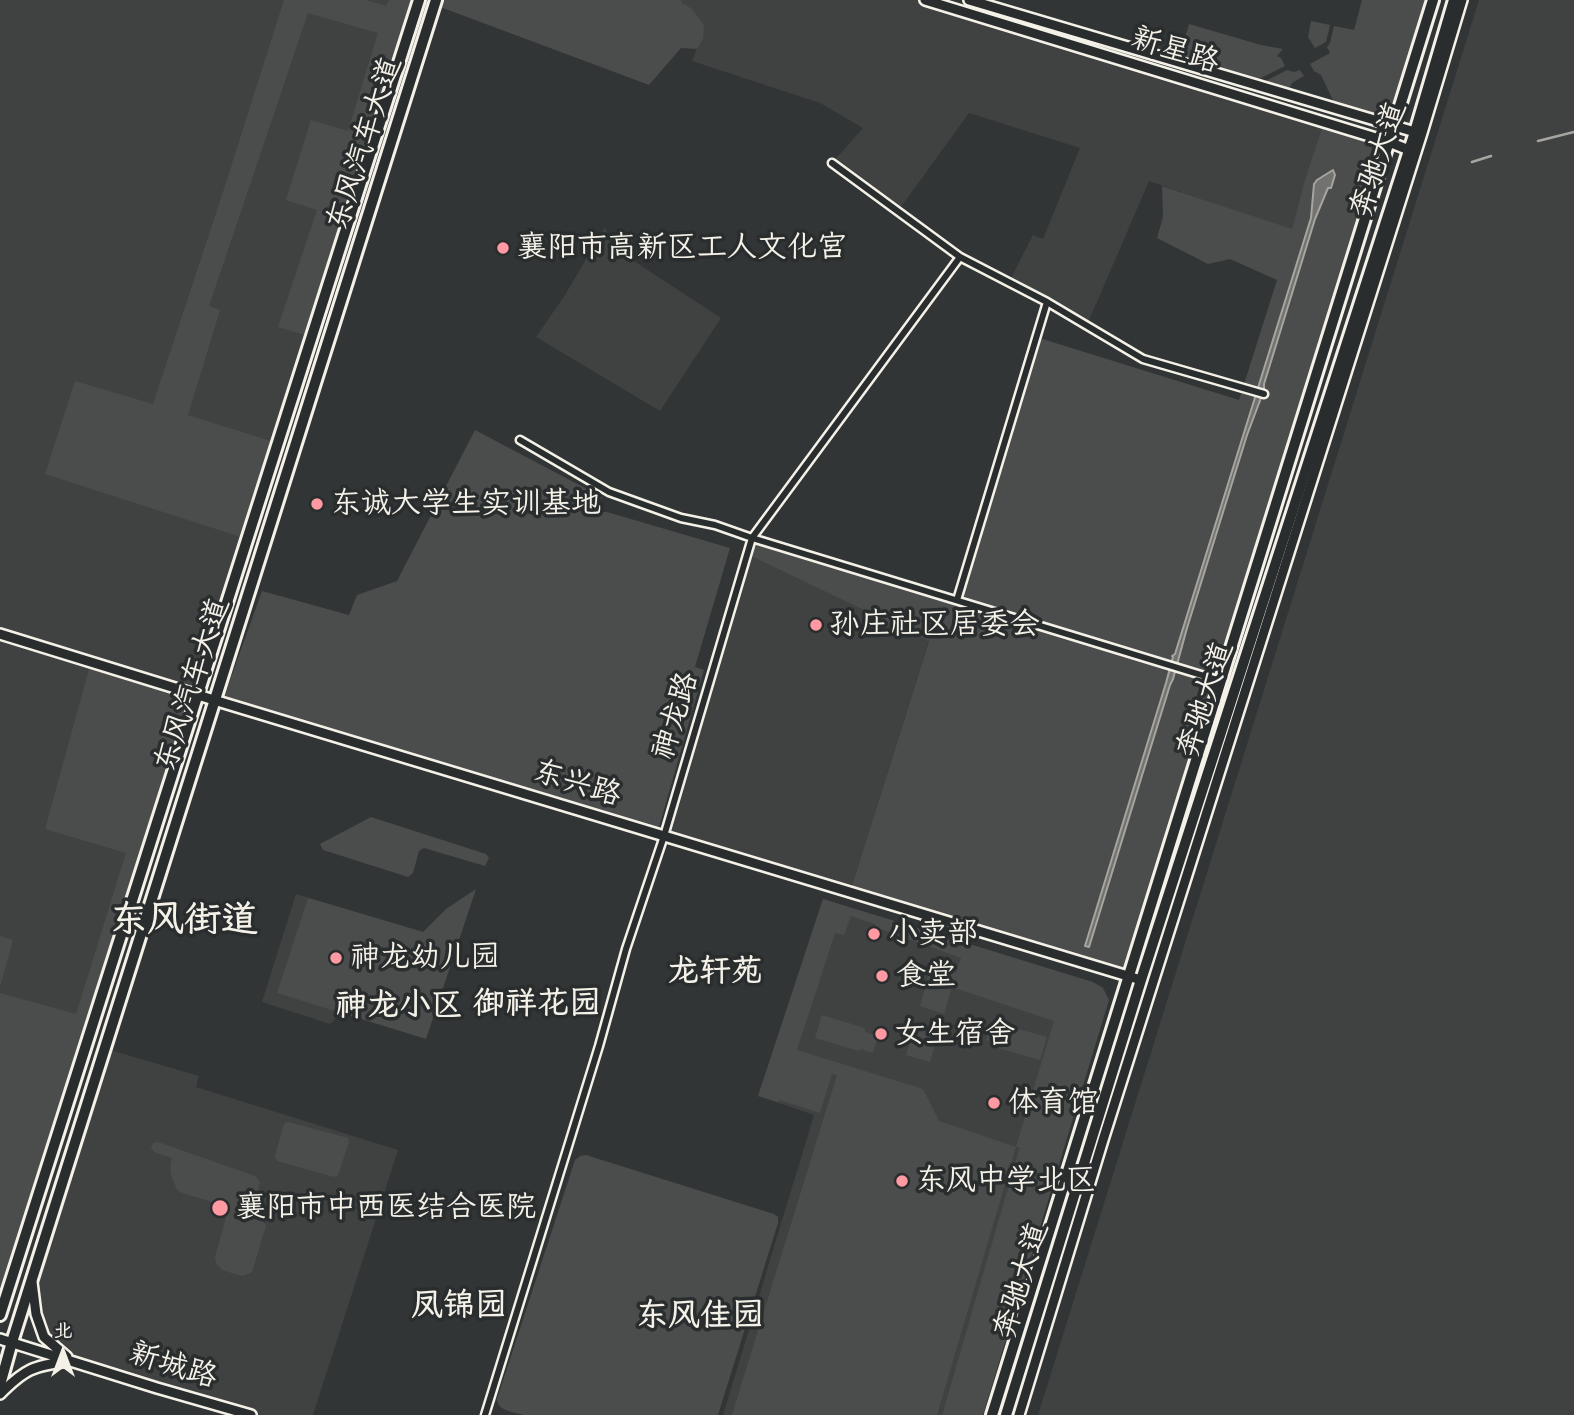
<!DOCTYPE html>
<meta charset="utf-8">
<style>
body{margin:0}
#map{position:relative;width:1574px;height:1415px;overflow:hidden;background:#323535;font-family:Caveat,"LXGW WenKai TC",sans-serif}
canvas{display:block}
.north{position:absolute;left:28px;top:1317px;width:70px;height:70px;-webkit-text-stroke:5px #2a2d2e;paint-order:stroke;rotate:0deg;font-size:19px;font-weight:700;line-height:28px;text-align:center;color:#f4f1e8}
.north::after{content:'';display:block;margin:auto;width:24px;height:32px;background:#f4f1e8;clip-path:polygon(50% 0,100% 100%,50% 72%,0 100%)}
</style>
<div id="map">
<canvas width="1574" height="1415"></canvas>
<div class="north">北</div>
</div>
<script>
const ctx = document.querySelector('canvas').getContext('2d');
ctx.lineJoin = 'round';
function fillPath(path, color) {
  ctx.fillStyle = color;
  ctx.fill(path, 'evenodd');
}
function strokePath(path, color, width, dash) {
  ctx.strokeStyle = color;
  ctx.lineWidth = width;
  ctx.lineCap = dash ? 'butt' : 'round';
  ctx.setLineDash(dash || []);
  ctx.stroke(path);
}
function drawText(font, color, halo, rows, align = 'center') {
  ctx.font = font + ' Caveat,"LXGW WenKai TC",sans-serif';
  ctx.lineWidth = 7;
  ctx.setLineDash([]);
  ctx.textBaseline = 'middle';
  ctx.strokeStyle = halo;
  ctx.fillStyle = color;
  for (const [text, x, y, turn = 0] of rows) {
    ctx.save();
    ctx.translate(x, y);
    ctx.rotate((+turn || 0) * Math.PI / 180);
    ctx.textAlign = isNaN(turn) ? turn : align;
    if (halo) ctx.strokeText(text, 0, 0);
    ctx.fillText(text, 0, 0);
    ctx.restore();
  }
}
const built = new Path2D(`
 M0 0H419L0 1315Z
 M682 0H925L1324 122 1305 179 1292 230 1149 181 1087 325 1009 282 1033 235 1043 239 1080 148 969 113 898 211 832 163 863 128 820 103 692 61 697 49 703 39 680 2Z
 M1479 0H1574V1415H1038Z
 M605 227 611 246 721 318 660 411 536 337 565 295Z
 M751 555 929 640 850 892 664 836Z
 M296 894 424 932 330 1024 262 1002Z
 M823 899 1072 976 942 1415H723L814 1115 758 1096Z
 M110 1050 199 1076 196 1087 398 1150 313 1415H251L71 1361 44 1337 34 1298Z`);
const green = new Path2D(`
 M284 0H366L386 6 389 0H419L311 337 278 327 317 210 286 200 311 120 348 131 378 33 308 13 209 306 220 310 188 415 277 443 247 539 45 474 75 381 153 404 224 189Z
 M436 0H682L681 2 692 9 704 25 703 39 697 49 681 48 649 85 435 5Z
 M1362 0H1433L1394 126 1337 109 1321 75 1314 71 1310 64 1330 53 1327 47 1330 43 1334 26 1354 30Z
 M1311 21 1330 25 1326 42 1315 48 1308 37Z
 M1189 24 1261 45 1283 49 1277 56 1281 58 1285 66 1251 83 1178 62Z
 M1287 70 1294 72 1300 70 1304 76 1292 83 1287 94 1258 85Z
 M1324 122 1389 142 1128 977 850 892 929 641 747 554 752 538 956 600 1036 337 1239 400 1277 280 1230 259 1208 264 1157 238 1163 217 1162 186 1292 229 1305 179Z
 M475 430 602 497 594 515 599 512H607L730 548 695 667 704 670 659 827 224 697 262 591 349 615 357 595 397 581Z
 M91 662 197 695 0 1315V993L76 1014 126 853 45 829Z
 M371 817 486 854 489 858 485 866 424 848 419 851 413 873 408 877 323 850 320 844Z
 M476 889 426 1039 277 993 308 898 423 932 446 909Z
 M823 899 1093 982 1103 988 1109 1000 983 1415H942L1020 1147H1016L937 1415H732L837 1075 832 1074 820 1113 780 1100 778 1102 758 1096ZM851 916 875 924V927L961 958 956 973 931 965 920 1006 944 1014 952 987 1054 1021 1016 1147 939 1121 923 1089 797 1050 835 933 844 935Z
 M0 936 13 940 0 987Z
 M822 1015 865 1028V1032L878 1036 873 1053 860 1049 859 1051 815 1038Z
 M991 1023 1004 1027 1005 1025 1047 1037 1040 1060 998 1048 999 1044 986 1040Z
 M914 1026 938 1034 930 1062 906 1055Z
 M288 1122 348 1138 349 1142 338 1175 334 1177 277 1161 275 1156 284 1124Z
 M158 1142 255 1176 260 1182 253 1207 266 1226 252 1272 243 1276C231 1272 216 1272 215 1257L227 1214C217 1199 194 1198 178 1191 172 1179 168 1172 172 1158L154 1152 151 1148 153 1143Z
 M586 1155 774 1214 778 1217V1223L718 1415H524C514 1412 497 1411 497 1399L575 1160 580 1156Z`);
const water = new Path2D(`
 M1333 170 1335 175 1331 188H1328L1315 219 1264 384V390L1247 435 1187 628 1173 679 1170 685 1089 947 1085 946 1166 683 1173 657 1172 656 1175 654 1311 218 1314 184 1317 180Z`);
const stream = new Path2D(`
 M1538 141 1574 132
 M1472 162 1491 156`);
const street = new Path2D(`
 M832 163 960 257 1047 302
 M520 440 609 492 681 518 715 525 752 538 960 257
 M957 600 1047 302 1143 359 1264 394
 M485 1415 599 1046 626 949 664 836 752 538 1221 681`);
const secondary = new Path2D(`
 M925 0 1389 142 1409 150
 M969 0 1415 132
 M0 634 214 700 1141 980
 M32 1282 36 1314 44 1337 67 1357
 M0 1339 157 1388 251 1415
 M0 1394C25 1369 33 1366 68 1361
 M1019 1415 1103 1140 1422 133 1462 0`);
const primary = new Path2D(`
 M0 1315 419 0
 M0 1385 12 1342 436 0
 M992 1415 1433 0
 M1006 1415 1141 980 1415 132 1454 0`);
const markers = [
 [503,248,7,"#ff9aa2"],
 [317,504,7,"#ff9aa2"],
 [816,625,7,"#ff9aa2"],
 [874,934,7,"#ff9aa2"],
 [336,958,7,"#ff9aa2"],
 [882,976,7,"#ff9aa2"],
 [881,1034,7,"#ff9aa2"],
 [994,1103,7,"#ff9aa2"],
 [902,1181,7,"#ff9aa2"],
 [220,1208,9,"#ff9aa2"]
];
const streetNames = [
 ["新星路",1175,51,17],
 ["东风汽车大道",365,144,-72],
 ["奔驰大道",1379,160,-72],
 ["东风汽车大道",193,685,-72],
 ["奔驰大道",1206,700,-72],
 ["神龙路",676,716,-73],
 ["东兴路",577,784,17],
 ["奔驰大道",1022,1281,-73],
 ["新城路",173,1366,17]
];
const poiNames = [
 ["襄阳市高新区工人文化宫",517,248],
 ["东诚大学生实训基地",331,504],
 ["孙庄社区居委会",830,625],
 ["小卖部",888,934],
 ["神龙幼儿园",350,958],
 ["食堂",896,976],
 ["女生宿舍",895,1034],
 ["体育馆",1008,1103],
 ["东风中学北区",916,1181],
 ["襄阳市中西医结合医院",236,1208]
];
const neighbourhoodNames = [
 ["龙轩苑",715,973],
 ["御祥花园",537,1005],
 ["神龙小区",399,1007],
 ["凤锦园",459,1307],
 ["东风佳园",700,1317]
];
const districtNames = [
 ["东风街道",184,921]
];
fillPath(built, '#404242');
fillPath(green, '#4b4d4c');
fillPath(water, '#727370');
strokePath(water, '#a6a5a0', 2);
strokePath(stream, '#a6a5a0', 2.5);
strokePath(street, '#f4f1e8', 11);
strokePath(secondary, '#f4f1e8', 14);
strokePath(primary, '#f4f1e8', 16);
strokePath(street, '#2a2d2e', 6);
strokePath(secondary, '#2a2d2e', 9);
strokePath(primary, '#2a2d2e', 10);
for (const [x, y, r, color] of markers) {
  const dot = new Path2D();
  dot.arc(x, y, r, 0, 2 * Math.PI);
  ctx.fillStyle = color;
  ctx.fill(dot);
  strokePath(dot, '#2a2d2e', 2.5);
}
drawText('30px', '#f4f1e8', '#2a2d2e', streetNames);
drawText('30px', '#f4f1e8', '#2a2d2e', poiNames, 'left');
drawText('bold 32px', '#f4f1e8', '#2a2d2e', neighbourhoodNames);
drawText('bold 37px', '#f4f1e8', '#2a2d2e', districtNames);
</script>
